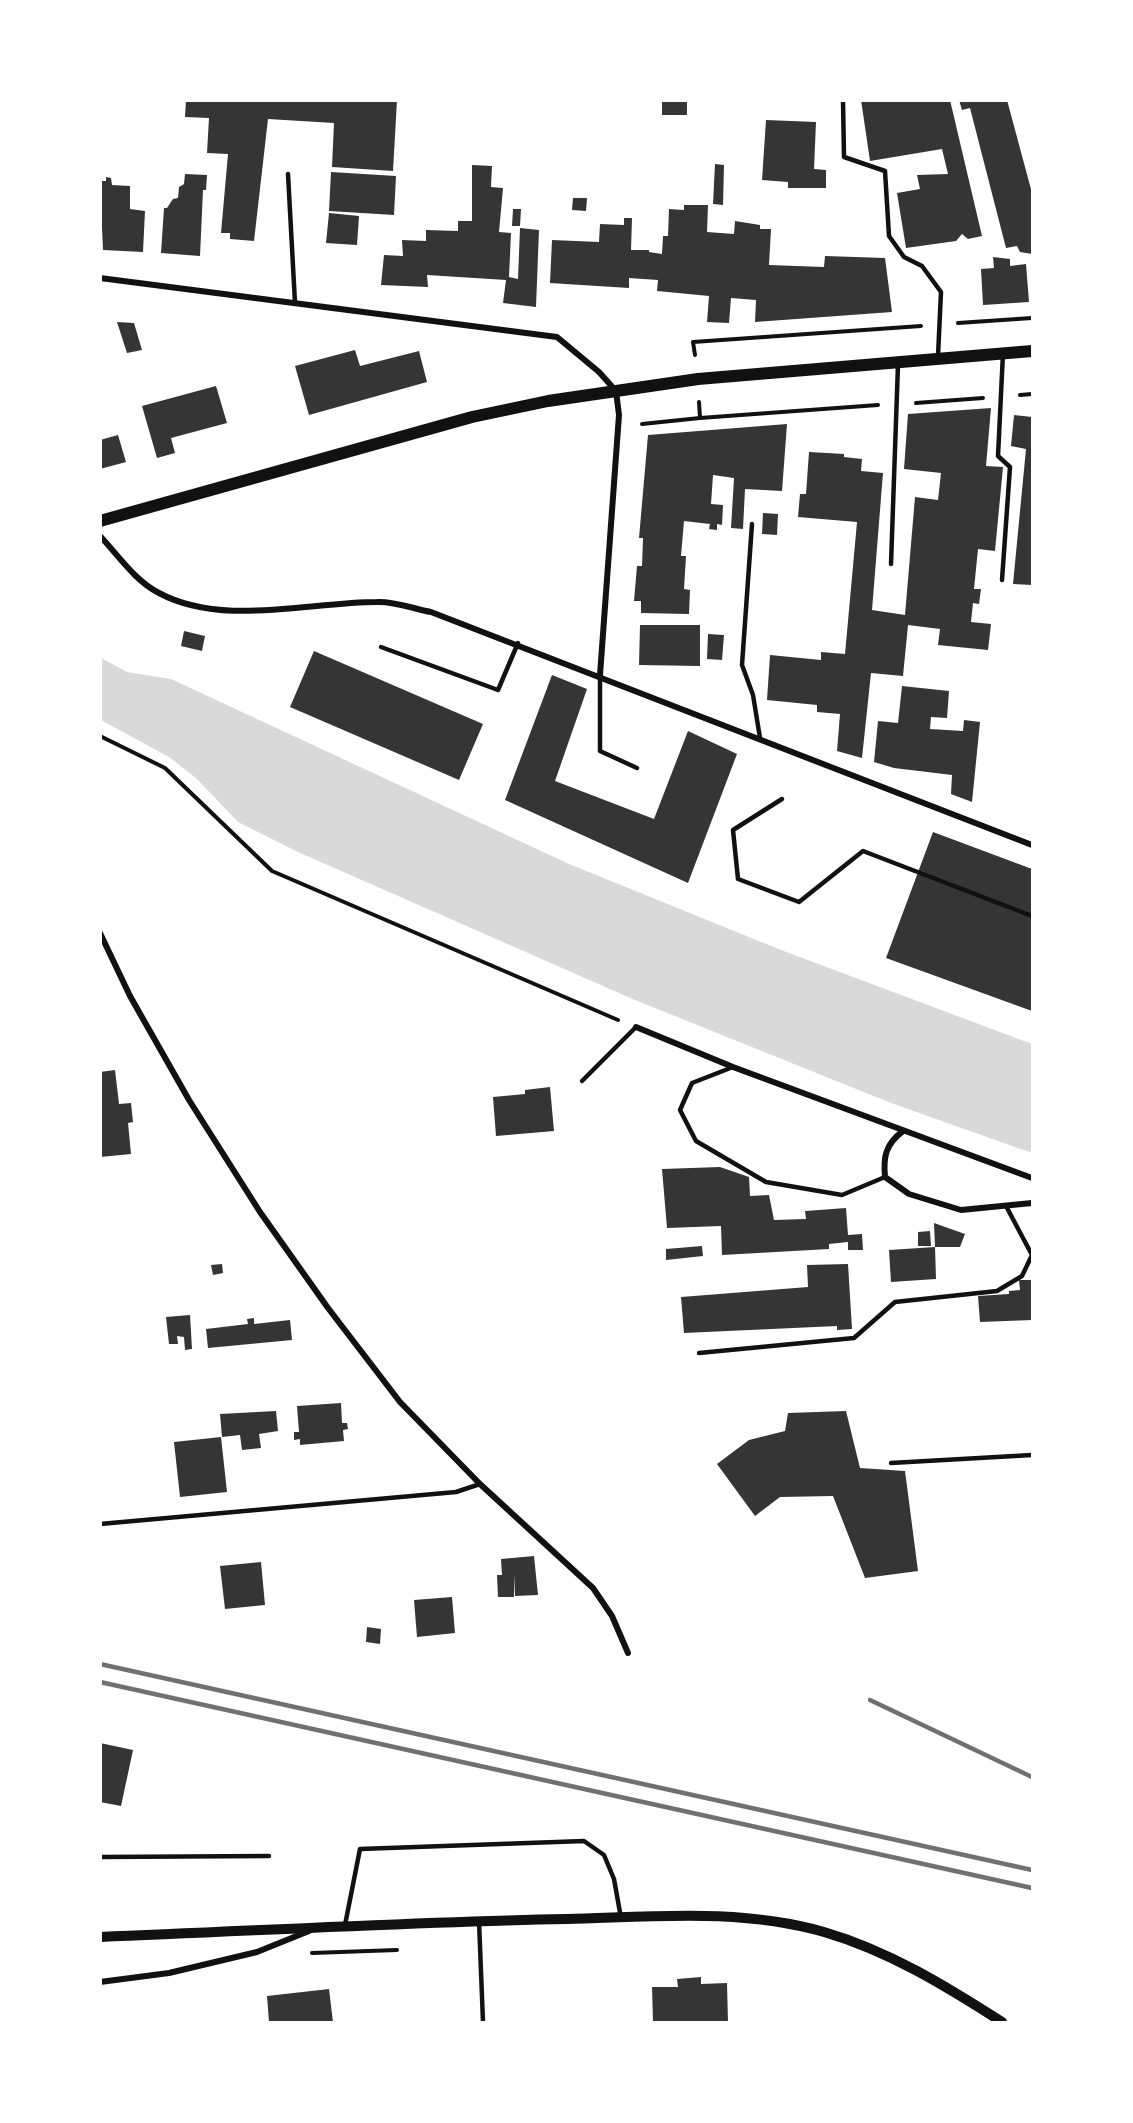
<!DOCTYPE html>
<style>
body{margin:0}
#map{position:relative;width:1133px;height:2123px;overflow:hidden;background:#fff;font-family:"Crimson Pro",serif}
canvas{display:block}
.frame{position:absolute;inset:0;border:102px solid #fff;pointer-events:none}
</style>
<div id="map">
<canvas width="1133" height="2123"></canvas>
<div class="frame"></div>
</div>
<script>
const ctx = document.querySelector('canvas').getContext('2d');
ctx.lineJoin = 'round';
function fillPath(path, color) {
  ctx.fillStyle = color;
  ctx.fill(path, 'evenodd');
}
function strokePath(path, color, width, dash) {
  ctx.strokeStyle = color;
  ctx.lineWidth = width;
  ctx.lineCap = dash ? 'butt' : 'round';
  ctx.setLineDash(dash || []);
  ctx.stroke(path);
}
const water = new Path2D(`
 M101 658 127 672 171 679 569 864 781 950 1032 1044V1153L891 1103 635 1000 298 852 238 822 196 778 169 757 101 720Z`);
const building = new Path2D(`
 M186 100H397L393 171 332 167 334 123 268 119 254 241 230 239V233H221L228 154 207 153 209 118 185 117Z
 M662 100H687V115H662Z
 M861 100H950L982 236 968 239 962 234 956 241 906 248 897 193 920 189 917 175 948 174 942 149 870 161Z
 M959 100H1007L1032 193V254L1020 252 1017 246 1006 248 970 108 962 110Z
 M766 120 816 122 814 169 826 170V188H788V182L762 180Z
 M715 164 724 165 723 205 713 204Z
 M472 165 492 166 491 187 503 188 499 232 511 233 509 277 518 279 520 228 539 230 536 307 503 303 506 280 427 275 428 287 381 285 384 255 403 256 402 240 426 241V230L458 231V221H472Z
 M331 172 396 176 394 215 329 211Z
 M185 174 207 175 206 190H203L200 256 161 253 164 208H167L173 199 178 198 179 187 184 184Z
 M106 177 111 178 112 185 130 186V209L145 211 143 252 103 250 100 181H106Z
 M573 198H587L586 211 572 210Z
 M684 205H708L707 232 734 234 735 221 760 225V229H771L769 265 824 267 825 256 885 258 892 312 755 322 756 300 731 298 729 323 707 322 709 296 657 291 658 280 629 278V288L550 283 552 240 599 242 600 224 624 225V218H632L631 250H649V252L662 254 663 236H668L669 209 684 210Z
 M513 209H521L520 226H512Z
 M329 213 359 216 357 245 326 243Z
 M993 257 1010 259V266L1026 264 1029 302 983 305 981 269 994 268Z
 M117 322 134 323 142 350 127 353Z
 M355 350 360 366 419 351 427 382 309 415 295 366Z
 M216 386 227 423 171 438 175 453 157 458 142 406Z
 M991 408 986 466 1003 467 995 551 978 549 974 589H981L979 604 973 603 971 622 991 624 988 650 938 645 940 629 908 625 903 676 871 673 862 758 837 751 840 714 817 712V705L767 700 770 655 821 660V652L845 654 857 522 798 517 800 494H806L809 452 844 454V457L862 459 861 471 883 473 872 610 905 615 915 497 938 500 941 473 904 469 908 414Z
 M1014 415 1032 417V585L1013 584 1026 449 1011 446Z
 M787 424 782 491 745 489 743 529 731 528 734 478 713 475 711 504 723 505 722 525 717 524V530L709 529 710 524 684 521 681 556H686L684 589 690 590 689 614 641 613V601H634L637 566H642L643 538H639L648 435Z
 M118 435 126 462 100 469V440Z
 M763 513 778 514 777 535 762 534Z
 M640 625H700V666L639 665Z
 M184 631 205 636 202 651 181 646Z
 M708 634 724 635 722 660 707 659Z
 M314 651 483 724 459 780 290 707Z
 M552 675 587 689 555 781 654 819 688 731 737 754 688 883 505 800Z
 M902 686 949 691 947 718 931 717 930 729 963 731 964 720 980 722 972 802 951 794 952 775 894 768 874 762 878 721 898 723Z
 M933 832 1032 869V1011L886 958Z
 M115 1070 119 1104 131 1103 133 1122 128 1123 131 1154 100 1157V1072Z
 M550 1087 554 1131 496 1136 493 1097 525 1094V1090Z
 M720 1167 749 1177 750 1196 769 1195 774 1220 806 1219 805 1211 846 1208 848 1235 862 1234 863 1250H848V1242L829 1244V1249L722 1255 721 1226 667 1228 662 1169Z
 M934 1223 965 1234 960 1247H935Z
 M930 1231 931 1246H918V1232Z
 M702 1246 703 1256 666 1260V1249Z
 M935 1247 936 1279 891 1282 889 1250Z
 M222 1264 223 1273 213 1275 211 1265Z
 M848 1264 852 1329 837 1330V1326L684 1333 681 1297 808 1287 807 1265Z
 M1019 1280H1032V1320L980 1322 978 1296 1009 1294V1291L1020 1290Z
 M190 1315 192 1349 185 1350 184 1337 177 1336 178 1344H169L166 1317Z
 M254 1318V1324L290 1320 292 1340 208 1348 206 1329 248 1324 247 1319Z
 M341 1403 342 1423H347L348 1429 343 1430 344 1441 300 1445V1439L294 1440V1432H299L297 1406Z
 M276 1411 278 1431 259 1434 261 1448 242 1450 240 1435 222 1437 220 1414Z
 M846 1411 860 1468 905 1471 918 1571 865 1578 833 1496 780 1497 755 1516 717 1464 749 1440 785 1431 788 1413Z
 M221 1437 227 1492 180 1497 174 1442Z
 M534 1556 538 1595 515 1596 514 1574V1597H498L497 1575H502L501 1559Z
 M261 1562 265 1605 225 1609 220 1566Z
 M452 1597 455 1633 417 1637 414 1600Z
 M367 1627 381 1629 380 1644 366 1642Z
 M100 1743 133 1750 121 1806 100 1802Z
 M701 1977V1984L727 1983 728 2022H653L652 1987H678L677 1979Z
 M329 1989 333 2022H269L267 1996Z`);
const path = new Path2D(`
 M958 323 1032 318
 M695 355 693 342 921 326
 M1020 395 1032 394
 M916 403 983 398
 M700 418 878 405
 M642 424 700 418 699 402
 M100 736 165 768 272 871 618 1020
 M312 1953 397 1950`);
const service = new Path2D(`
 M843 100 844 157 885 171 889 236 904 257 922 266 941 292 938 356
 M288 174 295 303
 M752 524 742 665 753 695 760 738
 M891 564 898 364
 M1002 580 1010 467 998 456 1003 353
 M381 647 498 690 518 643
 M600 675V751L637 768
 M782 799 733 830 738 879 799 902 863 851 1032 916
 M733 1067 692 1083 680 1110 696 1141 766 1182 842 1195 885 1177
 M582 1081 636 1027
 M699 1353 854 1338 895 1302 997 1291 1022 1276 1032 1255 1006 1206
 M891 1463 1032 1455
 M100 1524 456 1492 480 1484
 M100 1857 269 1856
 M479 1921 483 2022
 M345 1925 360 1849 584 1841 604 1855 614 1879 621 1918`);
const minor = new Path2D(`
 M100 278 557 337 599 372 616 391 619 415 600 675
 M100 536C118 555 135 581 159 593 222 627 309 602 377 602 394 601 414 609 431 612L1032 845
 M100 933 130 996 189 1100 260 1212 328 1308 400 1402 480 1484 593 1588 612 1616 628 1653
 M636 1027 733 1067 1032 1178
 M903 1131C886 1144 883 1156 885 1177L909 1194 961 1210 1032 1203
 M100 1982 169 1973 257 1952 309 1931`);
const tertiary = new Path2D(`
 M100 1937C255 1931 410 1922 566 1919 653 1917 739 1908 824 1932 889 1951 946 1986 1002 2022`);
const secondary = new Path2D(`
 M100 521 472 417 548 401 698 379 1032 351`);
const rail = new Path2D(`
 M100 1664 1032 1870
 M100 1682 1032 1888
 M870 1700 1032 1777`);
fillPath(water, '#d9d9d9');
fillPath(building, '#353535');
strokePath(path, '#111', 4);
strokePath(service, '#111', 4.5);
strokePath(minor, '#111', 6);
strokePath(tertiary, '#111', 10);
strokePath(secondary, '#111', 12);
strokePath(rail, '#707070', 4.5);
</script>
